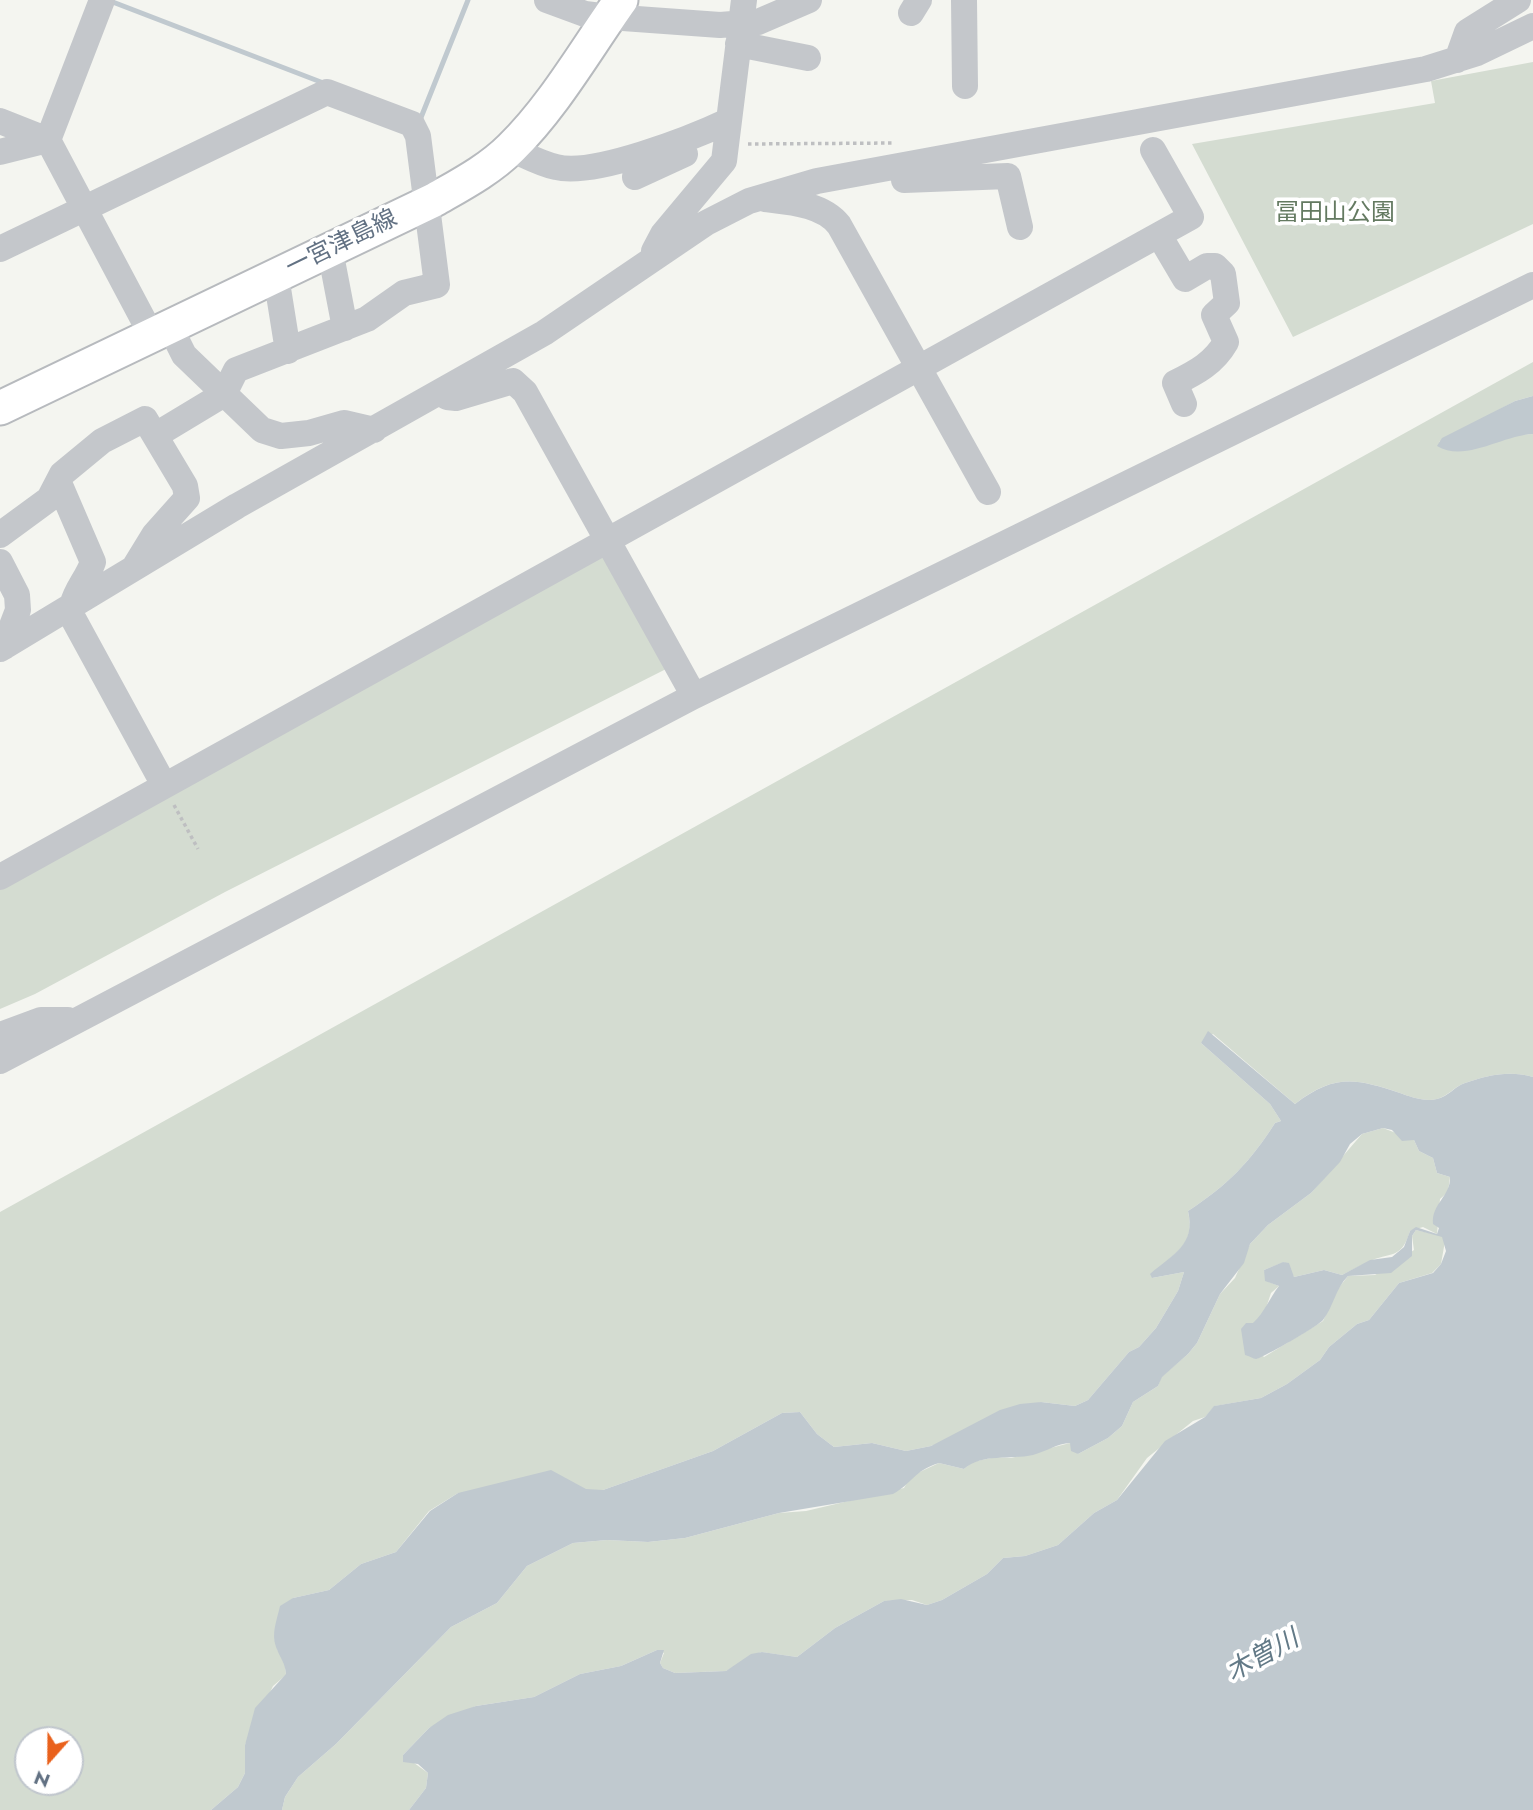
<!DOCTYPE html>
<meta charset="utf-8">
<style>
body{margin:0}
#map{position:relative;width:1533px;height:1810px;overflow:hidden;background:#f4f5f0;font-family:Jost,sans-serif}
canvas{display:block}
.north{position:absolute;left:14px;top:1726px;width:70px;height:70px;box-sizing:border-box;background:#fff;border:2px solid #c0c6cd;border-radius:50%;rotate:201deg;font-size:19px;font-weight:700;line-height:28px;text-align:center;color:#627183}
.north::after{content:'';display:block;margin:auto;width:24px;height:32px;background:#e9611c;clip-path:polygon(50% 0,100% 100%,50% 72%,0 100%)}
</style>
<div id="map">
<canvas width="1533" height="1810"></canvas>
<div class="north">N</div>
</div>
<script>
const ctx = document.querySelector('canvas').getContext('2d');
ctx.lineJoin = 'round';
function fillPath(path, color) {
  ctx.fillStyle = color;
  ctx.fill(path, 'evenodd');
}
function strokePath(path, color, width, dash) {
  ctx.strokeStyle = color;
  ctx.lineWidth = width;
  ctx.lineCap = dash ? 'butt' : 'round';
  ctx.setLineDash(dash || []);
  ctx.stroke(path);
}
function drawText(font, color, halo, rows, align = 'center') {
  ctx.font = font + ' Jost,"Noto Sans JP",sans-serif';
  ctx.lineWidth = 7;
  ctx.setLineDash([]);
  ctx.textBaseline = 'middle';
  ctx.strokeStyle = halo;
  ctx.fillStyle = color;
  for (const [text, x, y, turn = 0] of rows) {
    ctx.save();
    ctx.translate(x, y);
    ctx.rotate((+turn || 0) * Math.PI / 180);
    ctx.textAlign = isNaN(turn) ? turn : align;
    if (halo) ctx.strokeText(text, 0, 0);
    ctx.fillText(text, 0, 0);
    ctx.restore();
  }
}
const green = new Path2D(`
 M1533 62V224L1293 337 1192 144 1435 103 1431 81Z
 M1533 362V396L1515 401 1439 442 1486 445 1515 435 1533 434V1077C1510 1070 1487 1075 1465 1083 1455 1086 1447 1097 1437 1099 1425 1102 1411 1097 1400 1093 1356 1078 1333 1074 1295 1104L1213 1034 1201 1043 1270 1104 1281 1121 1275 1123C1250 1162 1228 1185 1188 1211 1197 1250 1170 1251 1152 1278L1184 1272 1178 1291 1156 1328 1139 1347 1129 1352 1088 1400 1075 1406 1041 1402 931 1446 906 1451 872 1443 834 1447 817 1434 800 1412 782 1413 713 1451 603 1490 458 1493 429 1511 396 1552 361 1564 329 1590 293 1598 277 1649 285 1662 286 1675 273 1686 245 1745V1773L238 1787 211 1810H0V1212ZM28 1740H70V1782H28Z
 M605 547 670 667 225 892 35 994 0 1009V883Z
 M1383 1128 1414 1140 1419 1151 1433 1158 1437 1173 1450 1177 1448 1192 1440 1199 1437 1234 1423 1227 1410 1231C1401 1261 1390 1251 1368 1262 1359 1266 1351 1271 1342 1275L1324 1270 1294 1277 1284 1262 1264 1270 1269 1282 1279 1286 1271 1293 1265 1311 1244 1337 1264 1357 1323 1321 1337 1290 1348 1276 1375 1275 1414 1250 1412 1236 1416 1230 1442 1236 1445 1241 1441 1264 1432 1273 1399 1283 1369 1320 1357 1324 1329 1347 1320 1360 1287 1384 1261 1398 1215 1406 1205 1417 1193 1421 1147 1458 1117 1500 1094 1513 1058 1545 1025 1556 1003 1558 987 1574 942 1600 927 1605 912 1600 884 1601 835 1628 797 1657 761 1652 726 1671 675 1673 663 1668 660 1663 664 1653 657 1650 621 1666 580 1674 534 1697 476 1706 429 1728 403 1755 428 1773 426 1788 409 1810H282L285 1797 298 1777 336 1744 451 1627 497 1603 527 1566 573 1543 607 1540 648 1542 685 1538 779 1513 806 1511 904 1488 911 1476 939 1463 964 1469 972 1462 996 1457 1011 1458 1070 1443 1078 1454 1108 1438 1122 1426 1133 1402 1158 1386 1161 1377 1188 1354 1197 1343 1220 1294 1235 1278 1250 1244 1268 1225 1311 1193 1362 1134Z`);
const water = new Path2D(`
 M1533 396V434C1503 435 1465 463 1437 446L1442 438 1515 401Z
 M1208 1031 1295 1104C1334 1074 1355 1078 1400 1093 1411 1097 1425 1102 1437 1099 1448 1097 1455 1086 1465 1083 1487 1075 1510 1070 1533 1077V1810H409L426 1788 428 1773 418 1764 403 1762V1755L429 1728 448 1715 476 1706 534 1697 580 1674 621 1666 657 1650H664L660 1663 663 1668 675 1673 726 1671 751 1654 762 1652 797 1657 835 1628 884 1601 901 1599 927 1605 942 1600 987 1574 1003 1558 1025 1556 1058 1545 1094 1513 1117 1500 1165 1441 1205 1417 1214 1406 1261 1398 1287 1384 1320 1360 1329 1347 1357 1324 1369 1320 1399 1283 1433 1273 1441 1264 1446 1251 1442 1237 1416 1230 1412 1236V1256L1391 1273 1348 1276C1335 1289 1334 1306 1323 1320 1320 1325 1261 1359 1256 1359 1254 1359 1247 1355 1245 1355L1241 1329 1246 1323H1253C1265 1312 1270 1297 1279 1286L1265 1281 1264 1270 1283 1262 1289 1263 1294 1277 1324 1270 1342 1275 1370 1260 1392 1257 1404 1247 1410 1231 1416 1227 1437 1234 1439 1228 1433 1224C1431 1204 1451 1196 1450 1177L1437 1173 1433 1158 1419 1151 1414 1140 1402 1141 1392 1130 1383 1128 1362 1134 1350 1144 1340 1162 1311 1193 1268 1225 1250 1244 1244 1263 1220 1294 1197 1343 1188 1354 1162 1377 1158 1386 1133 1402 1122 1426 1108 1438 1078 1454 1071 1451 1070 1443C1058 1443 1045 1452 1033 1455 1010 1460 982 1453 964 1469L939 1463C913 1471 913 1483 893 1494L779 1513 685 1538 648 1542 607 1540 573 1543 527 1566 497 1603 451 1627 336 1744 298 1777 285 1797 282 1810H211L238 1787 245 1773V1745L255 1708 286 1674C285 1662 280 1658 276 1647 271 1633 277 1620 280 1606L293 1598 329 1590 361 1564 396 1552 430 1511 458 1493 551 1470 586 1489 603 1490 713 1451 782 1413 800 1412 817 1434 834 1447 872 1443 906 1451 931 1446 1000 1410 1020 1404 1041 1402 1075 1406 1088 1400 1129 1352 1139 1347 1156 1328 1178 1291 1184 1272 1152 1278 1150 1274C1173 1254 1196 1245 1188 1211 1228 1185 1250 1162 1275 1123L1281 1121 1270 1104 1201 1043Z`);
const stream = new Path2D(`
 M110 1 326 84
 M420 120 468 0`);
const path = new Path2D(`
 M748 144 894 143
 M174 805 198 849`);
const minor = new Path2D(`
 M547 0 585 14 609 17 720 25 758 22 809 0
 M964 0 965 86
 M911 13 919 0
 M738 44 808 58
 M1457 60 1467 32 1518 0
 M0 121 48 140 152 336
 M511 149C525 155 541 164 556 167 593 177 692 138 728 121
 M0 152 48 140 102 0
 M635 177 685 154
 M904 180 1008 176 1020 227
 M765 199C790 202 823 204 839 225L988 492
 M1159 235 1185 279 1207 266H1215L1223 274 1227 303 1214 315 1226 342C1214 363 1197 372 1175 383L1184 404
 M0 249 327 92 412 124 418 136 437 285 404 293 367 319 236 370 224 394 156 435
 M330 250 345 328
 M654 251 663 234 724 161 744 0
 M276 276 288 351
 M170 327 184 355 262 430 281 436 309 433 344 423 374 430
 M447 397 456 398 513 381 525 392 694 696
 M59 483 93 562C87 579 76 589 72 606
 M0 535 49 499 62 474 102 441 145 419 185 486 187 498 154 535 135 566
 M0 562 17 595 18 610 4 647
 M68 609 164 785
 M0 649 237 506 544 333 706 223 749 201 817 181 1426 69 1477 53 1533 26
 M0 877 1191 217 1153 150
 M0 1035 41 1020H68
 M0 1061 694 696 1533 285`);
const major = new Path2D(`
 M0 408 434 200C460 185 489 170 511 148 554 106 586 49 621 0`);
const parkNames = [
 ["冨田山公園",1335,214]
];
const streetNames = [
 ["一宮津島線",342,244,-26]
];
const waterNames = [
 ["木曽川",1263,1657,-29]
];
fillPath(green, '#d4dcd1');
fillPath(water, '#c0c9cf');
strokePath(stream, '#c0c9cf', 5);
strokePath(major, '#b7babe', 37);
strokePath(path, '#bebfc1', 3.5, [3.5, 3.5]);
strokePath(minor, '#c4c7cb', 26);
strokePath(major, '#fff', 33);
drawText('24px', '#647a61', '#fff', parkNames);
drawText('24px', '#627183', '#fff', streetNames);
drawText('italic 26px', '#637a87', '#fff', waterNames);
</script>
